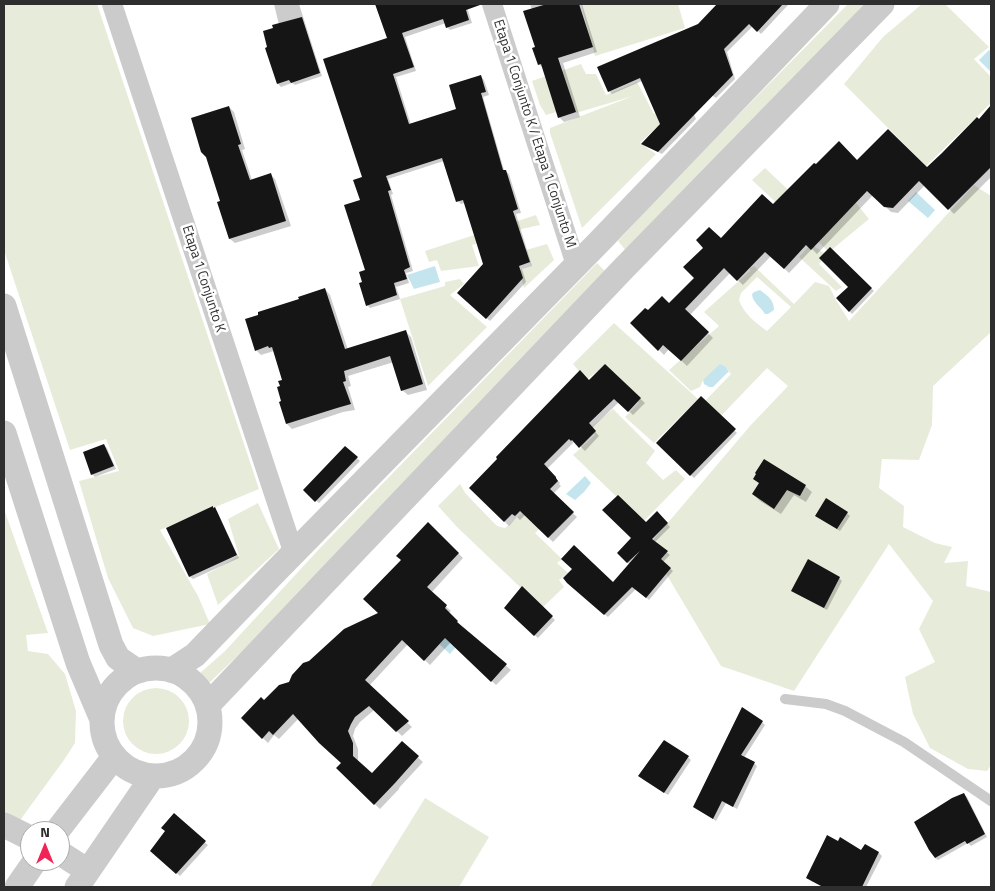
<!DOCTYPE html>
<style>
body{margin:0}
#map{position:relative;width:995px;height:891px;overflow:hidden;background:#fff;font-family:"Titillium Web",sans-serif}
canvas{display:block}
.frame{position:absolute;inset:0;border:5px solid #2e2e2e;pointer-events:none}
.north{position:absolute;left:20px;top:821px;width:50px;height:50px;box-sizing:border-box;background:#fff;border:1px solid #ababab;border-radius:50%;rotate:0deg;font-size:14px;font-weight:700;line-height:20px;text-align:center;color:#2e2e2e}
.north::after{content:'';display:block;margin:auto;width:18px;height:22px;background:#f12457;clip-path:polygon(50% 0,100% 100%,50% 72%,0 100%)}
</style>
<div id="map">
<canvas width="995" height="891"></canvas>
<div class="frame"></div>
<div class="north">N</div>
</div>
<script>
const ctx = document.querySelector('canvas').getContext('2d');
ctx.lineJoin = 'round';
function fillPath(path, color) {
  ctx.fillStyle = color;
  ctx.fill(path, 'evenodd');
}
function strokePath(path, color, width, dash) {
  ctx.strokeStyle = color;
  ctx.lineWidth = width;
  ctx.lineCap = dash ? 'butt' : 'round';
  ctx.setLineDash(dash || []);
  ctx.stroke(path);
}
function drawText(font, color, halo, rows, align = 'center') {
  ctx.font = font + ' "Titillium Web",sans-serif';
  ctx.lineWidth = 5;
  ctx.setLineDash([]);
  ctx.textBaseline = 'middle';
  ctx.strokeStyle = halo;
  ctx.fillStyle = color;
  for (const [text, x, y, turn = 0] of rows) {
    ctx.save();
    ctx.translate(x, y);
    ctx.rotate((+turn || 0) * Math.PI / 180);
    ctx.textAlign = isNaN(turn) ? turn : align;
    if (halo) ctx.strokeText(text, 0, 0);
    ctx.fillText(text, 0, 0);
    ctx.restore();
  }
}
const green = new Path2D(`
 M4 4H97L259 489 160 530 198 596 210 624 153 636 133 628 108 578 79 481 119 471 106 439 70 450 4 250Z
 M581 4H678L685 28 595 56Z
 M848 4H869L627 252 618 241 673 181Z
 M922 4H945L989 47 974 59 991 77V103L926 166 844 84 883 37Z
 M581 64 586 74H596L606 95 637 82 654 114 679 106 640 143 656 154 582 228 550 133V128L633 96 576 113 574 107 546 115 540 105 532 81Z
 M765 168 816 216 826 231 856 203 869 219 829 252 752 180Z
 M974 185 991 196V332L933 386 932 425 919 460 882 459 879 488 904 506 903 527 935 543 952 547 944 563 968 561 966 586 991 592V765L987 771 968 769 930 748 913 714 905 677 935 662 919 629 933 601 889 544 794 691 721 666 649 545 750 426 788 386 767 368 719 418 704 402 731 374 726 367 703 380 700 387 691 391 669 370 719 326 704 312 750 271V268L754 266 794 304 815 282 829 286 836 300 849 321ZM757 277 791 307 767 331C755 322 744 314 739 300L741 293Z
 M536 215 540 225 517 230 472 245 479 266 441 271 437 260 429 262 425 251Z
 M547 244 554 260 524 288 519 270 531 266 526 250Z
 M811 244 827 255 819 264 842 287 836 291 799 257Z
 M597 263 608 274 255 639 208 684 199 674 225 651 321 547Z
 M460 279 464 284 450 295 487 327 428 386 400 299 445 286V282Z
 M614 323 698 399 654 443 625 417 639 403 603 367 586 380 573 364Z
 M613 409 655 451 646 463 663 480 676 470 685 479 643 522 573 455 595 435 590 428Z
 M460 484 466 494 497 526 505 528 527 509 545 523 535 533 562 559 557 563 568 573 559 580 564 587 542 608 457 527 438 506Z
 M258 503 279 549 218 605 207 574 239 556 228 519Z
 M4 509 48 633 26 635 28 651 48 654 65 674 76 711 75 743 64 760 18 823 4 816Z
 M123 721a33 33 0 1 1 66 0a33 33 0 1 1-66 0Z
 M425 798 489 837 459 887H370Z`);
const water = new Path2D(`
 M989 50 991 52V72L979 60Z
 M916 192 935 210 928 218 908 201Z
 M435 266 440 282 414 289 407 275Z
 M760 290C768 296 774 300 774 310L768 314H765C761 307 752 302 752 294L754 292Z
 M720 364 726 367 729 372 727 373 713 387H709L704 384 703 380Z
 M585 476 591 483 584 492 575 500 566 494Z
 M455 627 466 635 450 654 439 644Z`);
const shadow = new Path2D(`
 M274 4H299L322 76 295 85 292 83 281 87 278 84 267 48 275 29 279 25Z
 M377 4H466L472 23 450 30 447 27 446 23 405 37 416 71 396 77 411 125 458 110 481 76 484 80 489 95 483 97 504 170 509 174 521 213 516 214 532 266 522 269 526 282 490 321 462 296 485 264 465 203 461 204 458 201 444 161 388 179 393 194 391 195 413 271 406 273 409 283 396 287 400 299 370 308 367 305 363 283 366 270 363 178 388 39Z
 M530 4H582L597 52 563 63 580 117 564 122 559 117 544 69 539 64 532 10Z
 M719 4H789L761 34 753 26 727 52 735 79 716 98 713 96 692 31Z
 M664 44 696 119 662 154 646 146 661 124 642 81 612 94 609 91Z
 M229 107 234 112 245 149 242 150 252 180 270 174 275 179 291 226 235 243 230 239 221 202 207 157Z
 M991 107V177L954 214 925 185 898 213 891 212 873 195 817 254 812 249 789 273 771 256 743 285 730 273 690 315 713 338 687 366 669 349 664 355 632 323 648 312 669 305 696 278 721 240 773 206 857 162 927 168 979 121Z
 M830 249 874 291 852 314 837 298 849 287Z
 M325 289 330 295 348 350 406 332 411 337 427 390 408 395 402 390 394 362 348 376 351 386 348 387 355 410 343 412 292 429 287 424 283 402 284 381 274 351 261 355 256 350 300 300Z
 M605 365 645 403 633 415 619 402 592 428 599 436 585 451 578 444 576 445 574 442 547 469 560 483 559 484 561 486 553 494 577 517 553 542 525 515 520 520 517 517 509 526 471 488 590 382Z
 M701 398 737 433 694 478 657 443Z
 M104 445 107 448 116 469 95 477 92 474 85 452Z
 M345 447 360 461 319 503 304 490Z
 M754 479 805 486 812 492 806 502 794 495 781 514 760 501 753 494 760 484Z
 M214 508 217 511 239 558 193 579 190 577 168 529Z
 M657 512 670 527 655 542 670 555 663 562 673 571 649 600 636 589 608 617 571 586 613 584 630 565 618 553Z
 M847 513 850 516 840 531 816 516Z
 M428 523 463 558 431 593 451 611 449 613 462 627 511 670 496 685 451 642 430 665 408 644 369 686 412 727 402 736 374 710 360 722 355 729 353 736 358 749V761L372 775 402 743 423 762 399 788V789L380 809 337 768 343 763 299 718 279 739 274 735 268 743 242 718 290 683 310 662 380 613 402 560Z
 M839 578 842 581 827 610 795 593 792 590Z
 M522 588 555 620 538 638 505 608Z
 M762 722 765 725 744 758 754 763 757 766 737 809 726 803 716 821 695 807Z
 M688 757 691 760 668 795 642 779Z
 M964 794 967 797 987 837 971 846 968 843 938 860 935 858Z
 M174 815 208 845 180 876 151 851 166 831Z
 M838 843 862 852 879 853 882 856 866 887H823L811 881 808 878Z`);
const building = new Path2D(`
 M375 4H480V5L466 10 469 20 446 28 443 19 402 33 414 67 393 74 409 124 456 109 449 85 481 75 486 92 481 93 503 170H506L518 209 513 211 530 262 519 266 523 278 486 319 457 293 483 264 463 200 456 202 442 158 386 176 391 190 388 191 410 267 404 270 407 279 394 283 397 295 366 306 359 283 362 282 359 272 365 270 344 205 360 200 353 180 362 177 323 59 387 38Z
 M547 4H579L593 47 558 58 576 112 558 118 541 64 538 65 532 48 535 47 523 11Z
 M717 4H783L757 32 749 24 724 49 733 75 658 152 641 144 660 124 640 78 608 92 597 67 698 24Z
 M302 17 320 73 291 83 289 80 277 84 265 48 267 47 263 31 273 28 272 25Z
 M991 105V167L948 210 919 181 893 208 884 207 867 191 811 250 806 245 784 269 765 252 737 281 724 268 685 309 709 332 681 361 663 345 658 351 630 323 645 308 648 310 662 296 669 303 694 278 683 267 703 248 696 240 709 227 721 238 762 194 773 204 814 163 816 164 839 141 857 160 888 129 927 167 942 153 977 117 979 119Z
 M229 106 241 144 238 145 250 180 271 173 286 221 229 239 217 202 220 201 206 157 201 152 191 118Z
 M830 247 872 288 849 312 836 298 848 287 819 258Z
 M325 288 345 349 406 330 423 384 401 391 390 356 344 371 346 381 343 382 351 404 337 408 286 424 279 402 281 401 277 387 280 386 278 381 282 380 272 347 269 348 268 346 255 351 245 319 258 315V312L299 299 298 297Z
 M605 364 641 398 628 412 614 399 589 423 596 431 579 448 572 440 571 441 569 439 544 464 556 477V478L558 481 550 489 574 512 548 538 520 511 515 516 512 514 504 522 469 488 497 459 496 457 580 370 589 380Z
 M701 396 736 429 690 476 656 443Z
 M104 444 114 466 91 475 83 452Z
 M345 446 358 457 315 502 303 490Z
 M764 459 806 485 800 496 787 490 774 509 752 494 759 483 753 479 756 474 755 473Z
 M618 495 646 522 657 511 668 523 652 539 668 551 661 559 671 568 646 598 632 587 604 615 567 583 563 578 572 569 561 559 574 545 613 582 640 551 627 563 617 553 631 538 602 510Z
 M826 498 848 512 837 529 815 516Z
 M213 506V508L215 507 237 555 189 577 166 528Z
 M428 522 459 553 427 587 447 605 445 608 458 621 457 622 507 664 491 682 445 638 424 661 402 640 365 680 409 721 396 732 369 706 355 717 351 724 348 731 353 743V756L372 773 402 741 419 756 395 783 374 805 336 768 341 763 319 743 293 714 273 735 269 731 262 739 241 718 261 697 264 700 279 685 289 682 292 675 303 663 309 661 344 629 378 613 363 599 401 560 396 556Z
 M808 559 840 577 824 608 791 591Z
 M522 586 553 616 534 636 504 608Z
 M742 707 763 721 741 755 755 762 733 807 722 801 713 819 693 807Z
 M664 740 689 756 664 793 638 776Z
 M964 793 985 834 967 844 965 841 935 858 929 850 914 822 952 798Z
 M174 813 206 841 176 874 150 851 165 831 161 828Z
 M827 835 838 841 840 837 861 850 865 844 879 852 862 887H823L806 878Z`);
const service = new Path2D(`
 M785 699 826 704 845 711 904 742 991 801`);
const minor = new Path2D(`
 M112 4 294 554
 M492 4 576 265`);
const tertiary = new Path2D(`
 M4 306 111 645 118 658 137 671
 M4 433 78 663 101 717
 M102 722a54 54 0 1 1 108 0a54 54 0 1 1-108 0Z
 M172 670 195 655 274 573 599 242 827 4
 M208 705 624 268 882 4
 M4 825 30 838
 M57 831 114 757
 M60 853 88 871
 M17 887 35 861
 M77 887 153 776`);
const streetNames = [
 ["Etapa 1 Conjunto K / Etapa 1 Conjunto M",534,134,72],
 ["Etapa 1 Conjunto K",203,279,72]
];
fillPath(green, '#e7ecda');
fillPath(water, '#c5e5ee');
fillPath(shadow, '#0003');
fillPath(building, '#151515');
strokePath(service, '#cbcbcb', 10);
strokePath(minor, '#cbcbcb', 20);
strokePath(tertiary, '#cbcbcb', 25);
drawText('14px', '#2e2e2e', '#fff', streetNames);
</script>
